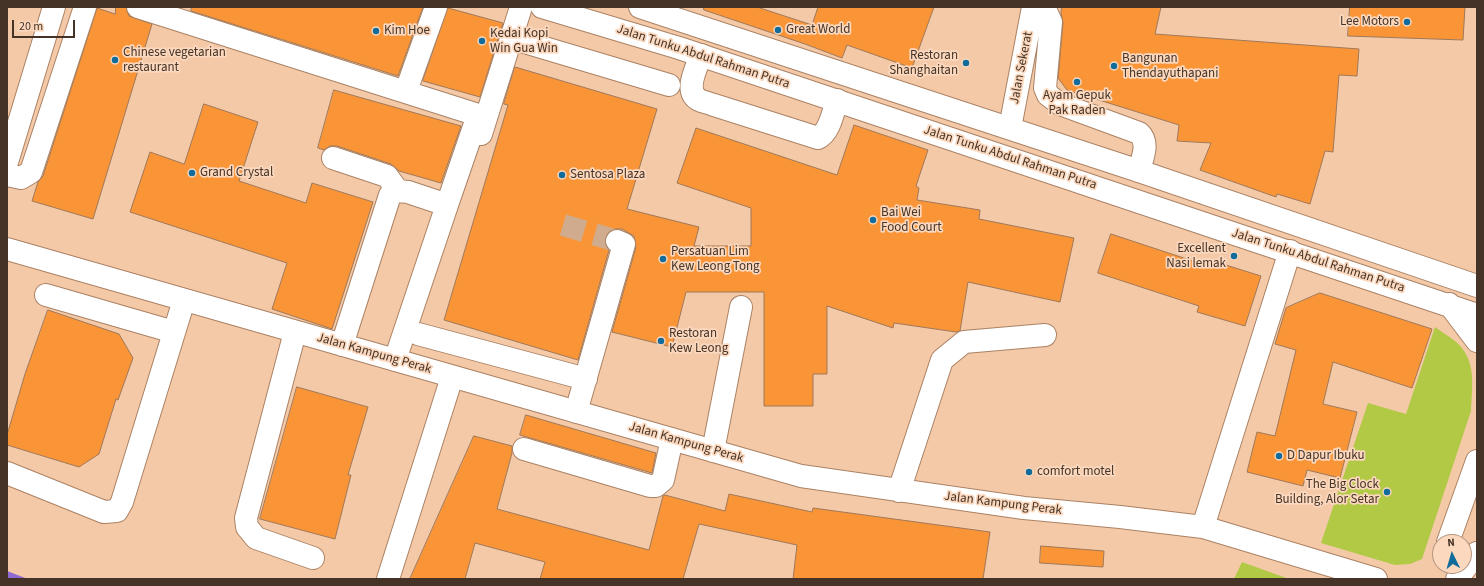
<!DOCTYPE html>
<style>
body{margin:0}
#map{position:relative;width:1484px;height:586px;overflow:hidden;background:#f4c9a8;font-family:"Source Sans 3",sans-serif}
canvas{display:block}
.frame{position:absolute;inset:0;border:8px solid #443326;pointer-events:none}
.north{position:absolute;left:1432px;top:534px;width:40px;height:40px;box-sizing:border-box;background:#fbd8be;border:1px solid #b29681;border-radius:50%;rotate:355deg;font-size:11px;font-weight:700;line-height:16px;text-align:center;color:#443326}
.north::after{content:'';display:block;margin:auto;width:14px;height:18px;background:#116c9b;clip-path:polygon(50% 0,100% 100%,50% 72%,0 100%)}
.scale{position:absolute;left:12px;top:20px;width:63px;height:18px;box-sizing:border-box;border:2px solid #443326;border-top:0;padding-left:5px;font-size:12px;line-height:14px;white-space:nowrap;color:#443326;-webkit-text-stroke:3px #fbd8be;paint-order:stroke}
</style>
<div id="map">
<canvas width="1484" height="586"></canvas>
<div class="frame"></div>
<div class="north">N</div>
<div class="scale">20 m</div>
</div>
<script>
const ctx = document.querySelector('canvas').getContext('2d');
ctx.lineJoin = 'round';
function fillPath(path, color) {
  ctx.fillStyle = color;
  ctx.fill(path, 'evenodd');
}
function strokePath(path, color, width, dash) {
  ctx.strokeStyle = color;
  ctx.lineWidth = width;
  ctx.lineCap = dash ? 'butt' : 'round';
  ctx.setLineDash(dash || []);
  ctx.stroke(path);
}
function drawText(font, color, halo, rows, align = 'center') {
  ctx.font = font + ' "Source Sans 3",sans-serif';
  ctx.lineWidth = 3.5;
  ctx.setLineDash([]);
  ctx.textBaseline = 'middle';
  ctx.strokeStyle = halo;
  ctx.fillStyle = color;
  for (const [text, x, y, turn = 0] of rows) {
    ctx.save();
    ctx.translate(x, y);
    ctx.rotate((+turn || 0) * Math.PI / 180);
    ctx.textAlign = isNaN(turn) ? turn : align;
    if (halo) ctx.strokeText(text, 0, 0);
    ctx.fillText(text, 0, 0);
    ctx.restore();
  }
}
const green = new Path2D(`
 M1435 327C1443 333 1456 340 1462 348 1476 366 1472 389 1471 411L1422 559 1410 564 1395 565 1321 543 1368 403 1406 414Z
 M1242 562 1289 579H1234Z`);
const water = new Path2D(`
 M7 571 28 579H7Z`);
const building = new Path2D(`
 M116 7H126L129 16 152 24 93 219 32 201 38 182 43 176 97 8 115 14Z
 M192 7H423L398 76 191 11Z
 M704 7H757L812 25 818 7H934L912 68 847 45 842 58 805 44 704 10Z
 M1062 7H1161L1155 34 1359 49 1357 76 1339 75 1333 152 1325 151 1310 204 1277 194 1276 197 1200 170 1211 143 1177 141 1179 125 1067 90 1058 78 1063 23 1061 13Z
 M1350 7H1465L1463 40 1348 36Z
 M448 8 503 23 480 97 423 81Z
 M515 67 657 109 627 209 699 227 694 246H751V208L677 183 696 128 837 175 854 125 928 150 916 186 919 188 917 200 980 210 979 219 1074 238 1060 302 968 282 960 331 956 332 894 323 893 328 827 306V374H813V406H764V292H686L672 347 612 332 636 247 634 236 622 229H615L610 231 605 236V243L609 250 578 360 444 320 508 105 504 104Z
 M334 90 461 126 441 183 399 171 391 164 337 146H330L324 150 318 148Z
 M204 104 258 122 239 181 306 203 312 183 373 202 332 329 272 309 287 263 130 212 150 152 184 164Z
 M1111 234 1211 267 1213 261 1261 276 1245 326 1197 312 1199 306 1098 273Z
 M1320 293 1432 329 1412 388 1333 362 1323 404 1357 412 1340 478 1307 470 1303 486 1247 472 1257 432 1275 436 1296 350 1275 344 1286 308Z
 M48 310 119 334 133 358 118 400 116 399 99 454 79 467 7 445V435L25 374Z
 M297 387 368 407 348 475H351L335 539 260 519Z
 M526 415 656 453 652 473 520 435Z
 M474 436 512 446V453L497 509 649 550 663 496 665 495 725 511 729 494 812 512 813 508 990 532 983 579H793L797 545 699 524 683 579H540L545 562 475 543 465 579H410Z
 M1041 546 1104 551 1103 567 1040 563Z`);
const minorTunnel = new Path2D(`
 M563 225 617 241`);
const minor = new Path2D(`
 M138 7 478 115 447 205
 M1033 8 1046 11 1051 22 1045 88 1048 95 1060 104 1139 133C1150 143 1142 158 1139 171
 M511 38 669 85
 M701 55C697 67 683 91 699 100 703 102 709 103 714 105L818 138C830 132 833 112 837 100
 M406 91 436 7
 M1010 128 1033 7
 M481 134 521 7
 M333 158 387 176 398 191
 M7 162 54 7
 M7 175 21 178 31 172 85 7
 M7 249 801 476 1024 508 1120 517 1203 527 1376 579
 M46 295 174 332
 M295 332 246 518 247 527 256 538 313 558
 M418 334 586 379
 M342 345 390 195 398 191 408 192 447 205 395 360
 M576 412 624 244 617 241
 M524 449 650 486H656L663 480 672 439
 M713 451 741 307
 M7 473 104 512 117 511 122 502 184 300
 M899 491 942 360 964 342 1045 335
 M1203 527 1290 251
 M388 579 452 377`);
const major = new Path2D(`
 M542 7 679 48 1477 315
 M640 7 1139 171 1477 286
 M1449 304 1477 341
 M1448 542 1477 461
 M1457 579 1477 553`);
const markers = [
 [1407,22,4,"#116c9b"],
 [778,30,4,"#116c9b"],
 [376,31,4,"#116c9b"],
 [482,41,4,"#116c9b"],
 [115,60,4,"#116c9b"],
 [966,63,4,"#116c9b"],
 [1114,66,4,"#116c9b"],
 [1077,82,4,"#116c9b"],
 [192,173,4,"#116c9b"],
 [562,175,4,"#116c9b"],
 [873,220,4,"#116c9b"],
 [1234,256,4,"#116c9b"],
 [663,259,4,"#116c9b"],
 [661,341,4,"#116c9b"],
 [1279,456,4,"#116c9b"],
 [1029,472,4,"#116c9b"],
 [1387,492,4,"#116c9b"]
];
const poiNames = [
 ["Lee Motors",1399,22,"right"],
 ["Great World",786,30],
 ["Kim Hoe",384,31],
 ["Kedai Kopi",490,34],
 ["Win Gua Win",490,49],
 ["Chinese vegetarian",123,53],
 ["restaurant",123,68],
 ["Restoran",958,56,"right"],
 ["Shanghaitan",958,71,"right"],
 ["Bangunan",1122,59],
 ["Thendayuthapani",1122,74],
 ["Ayam Gepuk",1077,96,"center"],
 ["Pak Raden",1077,111,"center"],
 ["Grand Crystal",200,173],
 ["Sentosa Plaza",570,175],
 ["Bai Wei",881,213],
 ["Food Court",881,228],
 ["Excellent",1226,249,"right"],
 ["Nasi lemak",1226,264,"right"],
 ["Persatuan Lim",671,252],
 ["Kew Leong Tong",671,267],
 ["Restoran",669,334],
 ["Kew Leong",669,349],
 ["D Dapur Ibuku",1287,456],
 ["comfort motel",1037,472],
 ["The Big Clock",1379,485,"right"],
 ["Building, Alor Setar",1379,500,"right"]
];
const streetNames = [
 ["Jalan Tunku Abdul Rahman Putra",703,57,18],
 ["Jalan Sekerat",1022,68,-79],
 ["Jalan Tunku Abdul Rahman Putra",1010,158,18],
 ["Jalan Tunku Abdul Rahman Putra",1318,261,18],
 ["Jalan Kampung Perak",374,354,16],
 ["Jalan Kampung Perak",686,443,16],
 ["Jalan Kampung Perak",1003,504,7]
];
fillPath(green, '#b1c945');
fillPath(water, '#9169d3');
fillPath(building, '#fa9537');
strokePath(building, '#9f7859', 1);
strokePath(minorTunnel, '#d1ab8e', 22, [22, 11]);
strokePath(minor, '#aa8264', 24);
strokePath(major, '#aa8264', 24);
strokePath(minor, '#fff', 22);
strokePath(major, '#fff', 22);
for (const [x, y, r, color] of markers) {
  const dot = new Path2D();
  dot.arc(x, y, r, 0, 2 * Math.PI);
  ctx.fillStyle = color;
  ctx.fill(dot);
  strokePath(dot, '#fbd8be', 1.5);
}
drawText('13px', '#443326', '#fbd8be', poiNames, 'left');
drawText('13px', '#443326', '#fbd8be', streetNames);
</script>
